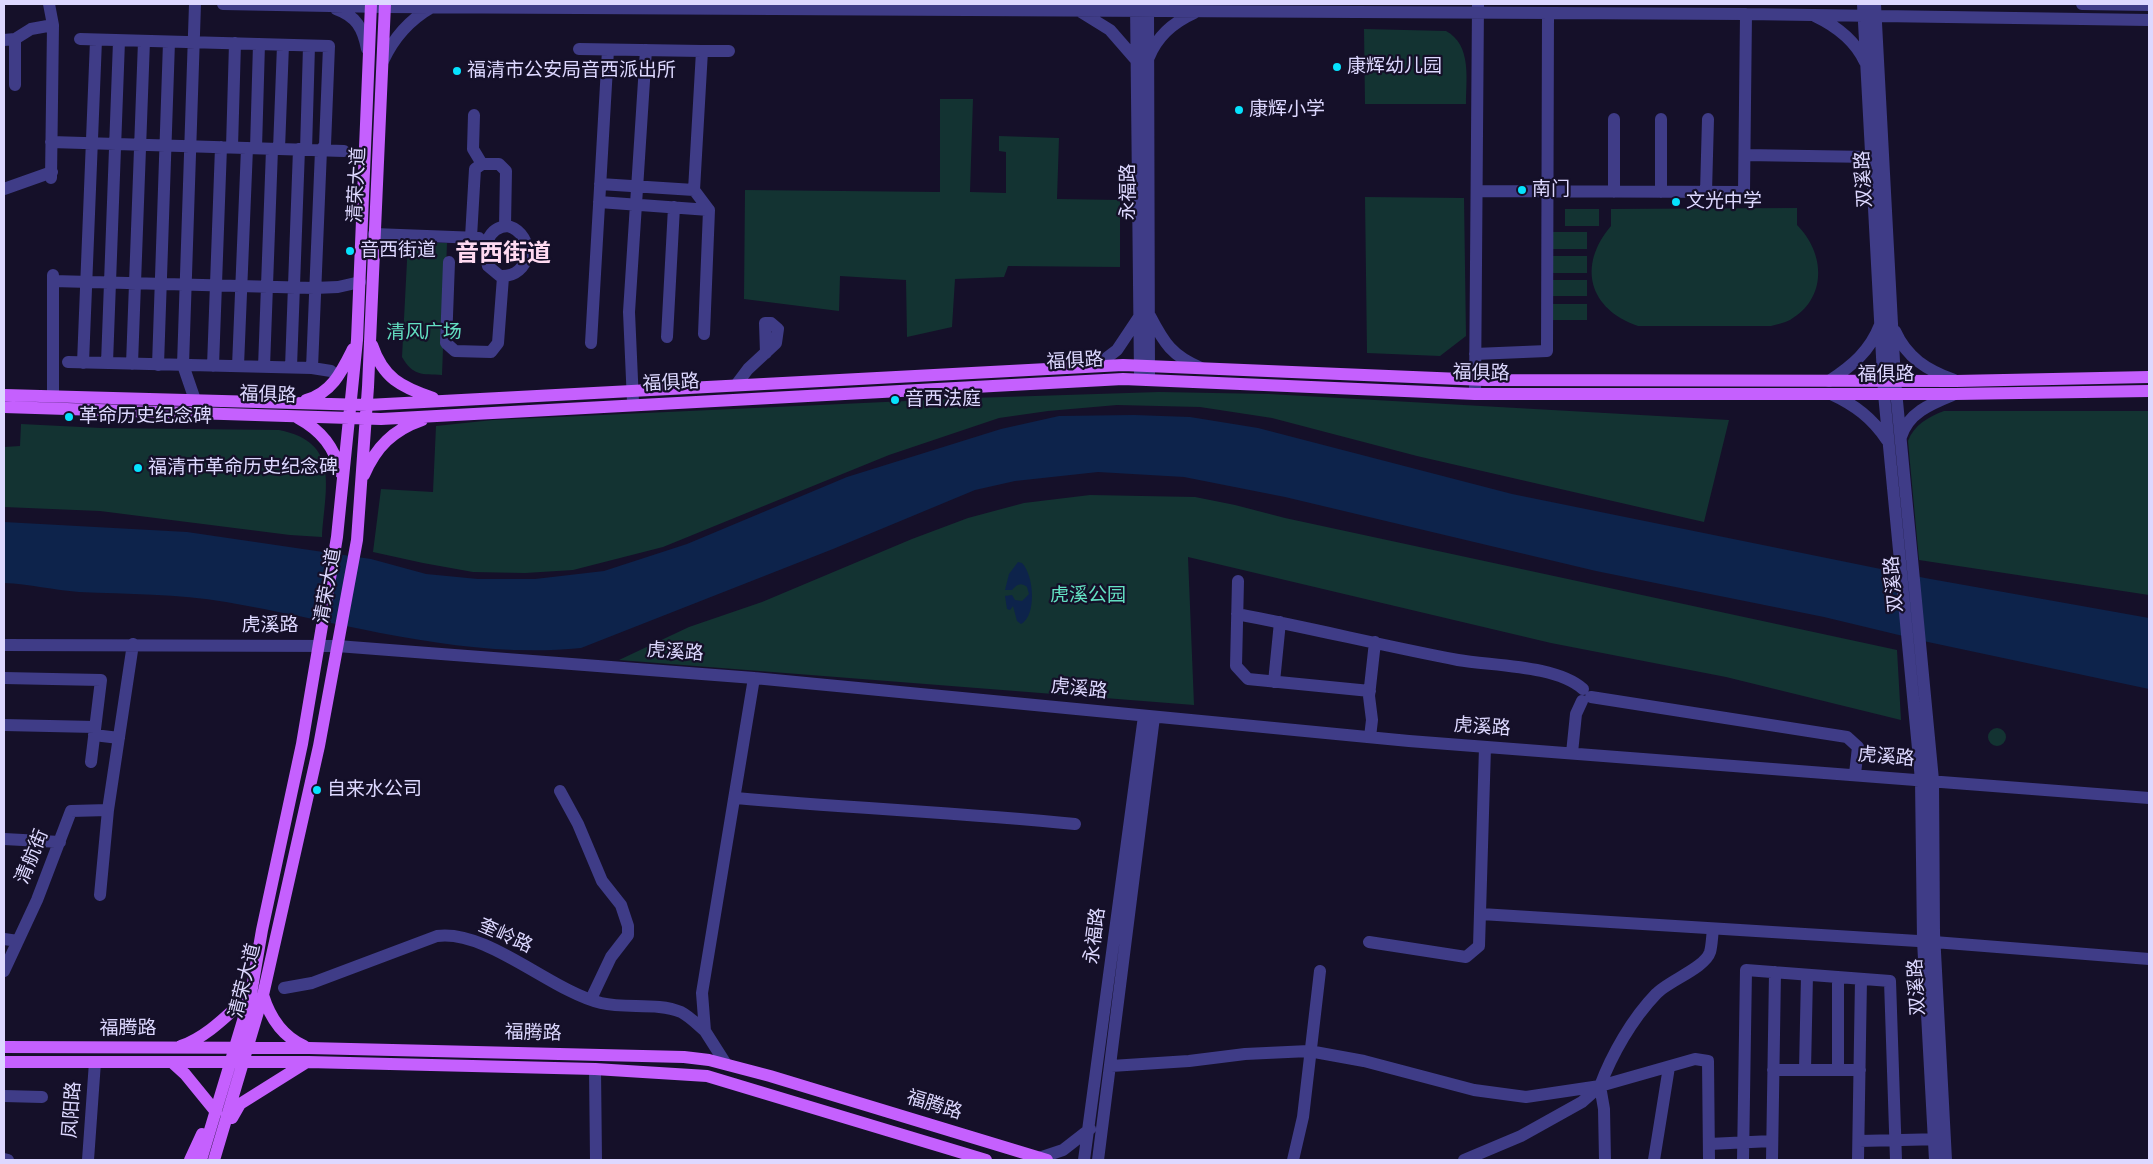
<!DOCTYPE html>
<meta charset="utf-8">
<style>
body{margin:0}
#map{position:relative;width:2153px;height:1164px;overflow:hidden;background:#151029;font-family:Jost,sans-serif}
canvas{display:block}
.frame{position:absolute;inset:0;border:5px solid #ddd8ff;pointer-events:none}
</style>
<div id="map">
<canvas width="2153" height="1164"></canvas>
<div class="frame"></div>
</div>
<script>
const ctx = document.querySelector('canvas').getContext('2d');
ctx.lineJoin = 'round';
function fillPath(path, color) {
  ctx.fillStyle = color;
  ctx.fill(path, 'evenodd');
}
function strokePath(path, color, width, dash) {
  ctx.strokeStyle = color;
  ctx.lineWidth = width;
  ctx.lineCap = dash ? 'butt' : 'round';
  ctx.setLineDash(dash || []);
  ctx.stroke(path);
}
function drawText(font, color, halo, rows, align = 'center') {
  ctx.font = font + ' Jost,"Noto Sans SC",sans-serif';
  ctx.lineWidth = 4.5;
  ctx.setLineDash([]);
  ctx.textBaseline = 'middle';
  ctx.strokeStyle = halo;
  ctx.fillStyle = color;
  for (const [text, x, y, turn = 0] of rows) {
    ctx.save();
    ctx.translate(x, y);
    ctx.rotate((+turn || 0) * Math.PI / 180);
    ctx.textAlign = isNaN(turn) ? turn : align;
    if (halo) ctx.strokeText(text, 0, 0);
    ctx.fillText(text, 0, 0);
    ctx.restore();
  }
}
const green = new Path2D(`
 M1364 29 1446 31C1472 45 1466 79 1466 104H1365Z
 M940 99H973L970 192 1006 193V152L999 151V136L1059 138 1057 199 1120 200V267L1008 266 1004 277 955 279 952 327 907 337 906 280 840 276 839 311 744 299 745 190 940 192Z
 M1365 197 1464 198 1466 336 1440 356 1367 353Z
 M1797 208V225C1825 253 1828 298 1790 320 1784 323 1777 324 1771 326H1638C1589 309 1577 266 1611 226V209Z
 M1565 209H1599V226H1565Z
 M1553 232H1587V249H1553Z
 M408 242 447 243 442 375C422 374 413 376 402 357Z
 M1553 256H1587V273H1553Z
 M1553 280H1587V296H1553Z
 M1553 304H1587V320H1553Z
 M1159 392 1269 394 1729 420 1704 522 1417 456 1272 418 1200 407 1117 405 1048 411 999 418 889 455 663 547 573 570 525 573 473 572 423 563 373 552 381 489 433 492 436 426 493 420 972 398Z
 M1944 411H2149V595L1919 560 1908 441C1914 425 1928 417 1944 411Z
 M21 424 101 428 279 430C341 442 325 488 322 537L290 535 100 511 4 507V447L20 446Z
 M1090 495 1195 497 1235 505 1285 518 1897 650 1901 720 1726 677 1551 643 1188 557 1194 705 619 660 689 627 762 602 912 539 968 518 1024 503Z
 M1988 737a9 9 0 1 1 18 0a9 9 0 1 1-18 0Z`);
const water = new Path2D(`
 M1134 415 1190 417 1258 428 1512 494 1925 578 2149 618V689L1928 642 1824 617 1596 571 1285 497 1184 477 1098 472 1015 481 975 490 833 549 581 648C461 660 343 622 226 602 178 594 127 594 79 592 54 590 29 584 4 583V522L187 532 371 559 426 574 478 579H535L604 571 687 544 847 477 1001 429 1059 416Z
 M1018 562 1022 563C1034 575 1037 616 1021 624L1017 621 1013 606 1010 610 1007 609 1005 596 1012 595 1015 600 1022 601 1029 594 1027 587C1021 582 1017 584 1012 590H1005L1009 574Z`);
const minor = new Path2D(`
 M49 4 53 25 51 178
 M223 4 384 7 1746 14 2149 20
 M1136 4 1140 376
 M1863 4 1884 394 1921 780 1923 941 1935 1160
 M1875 4 1895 380 1933 780 1934 933 1946 1160
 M2082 4 2149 5
 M1148 5 1149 377
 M336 9C356 16 363 28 367 49
 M1081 12 1110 30 1137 61
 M1815 16C1836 26 1855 40 1865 62
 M15 39 31 29 53 25
 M4 40 15 39V85
 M579 49 702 51 694 190 709 210 704 334
 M702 51H729
 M1149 57C1157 37 1174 22 1194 13
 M383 61C394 37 409 20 432 7
 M474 115 473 149 482 164
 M1614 119V192
 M51 142 344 151
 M232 147 235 43
 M256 148 259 44
 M279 149 283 45
 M306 150 309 46
 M1745 155 1871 157
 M600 184 694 190
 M4 189 52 172
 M1477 191 1744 192 1746 14
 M1661 192V119
 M1706 192 1708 119
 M599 202 709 210
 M508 226C537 235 532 278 500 276L488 266C482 249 487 227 508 226Z
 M374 234 479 238
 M471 237 475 169 482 164H499L506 171 505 226
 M449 262 446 343 455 351 491 352 498 343 503 277
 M53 275V396
 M53 281 314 288 338 287 360 282
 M1150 316C1164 343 1172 356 1201 368
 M1895 331C1907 358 1927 370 1954 380
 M667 337 674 207
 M591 343 608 50
 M1475 354 1547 351 1548 13
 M68 362 312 368 321 150 325 145 329 46 80 39
 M83 363 96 40
 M107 363 119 41
 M132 364 144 41
 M158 365 169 42
 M213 366 221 147
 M238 366 247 148
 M1096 366 1117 350 1139 317
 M264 367 272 149
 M291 367 299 149
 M312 368 331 371 337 376
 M1829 381C1852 366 1870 351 1880 325
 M736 385 748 369 776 343 778 329 771 323H765L766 353
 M1475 394 1478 4
 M1831 394C1855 405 1872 418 1887 440
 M195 400 183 365 195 4
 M633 402 629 312 646 50
 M1901 437C1908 412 1933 403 1955 394
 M1238 581 1236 666 1248 679 1370 691
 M1237 614C1311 628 1384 646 1458 660 1493 666 1556 665 1583 689
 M4 645 337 646 754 678 1409 741 2149 798
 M4 678 101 680 91 762
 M1274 682 1280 622
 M1591 697 1847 737 1858 747 1855 774
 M4 725 95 727
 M94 735 119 738
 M1370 737 1372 720 1369 696 1375 642
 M1572 753 1576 714 1582 701
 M560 791 578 824 602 881 621 905 628 926V935L611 957 591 999
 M736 798C849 808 962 813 1075 824
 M4 839 60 842
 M100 895 108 810
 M1481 914 1934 942 2149 959
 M4 939 18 941
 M1369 942 1466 957 1479 946 1485 747
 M4 971 37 900 71 811 108 810 133 644
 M284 988 312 983 437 936C487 929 551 991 601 1003 627 1009 657 1002 681 1012 689 1016 698 1025 705 1031
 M726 1064 705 1031 702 993 754 678
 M1111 1066 1189 1061 1245 1054 1309 1051 1364 1061 1474 1090 1526 1097 1600 1086C1612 1054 1632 1019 1656 994 1668 981 1705 968 1710 952 1712 945 1712 936 1713 929
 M595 1069 596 1160
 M1773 1070H1860
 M1805 1070 1807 975
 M1838 1070V977
 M1600 1086 1604 1109 1605 1160
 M4 1096 42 1097
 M1859 1141 1943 1139
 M1709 1144 1772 1141
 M1039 1158 1063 1150 1090 1129
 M4 1159 8 1160
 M88 1160 95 1062
 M1084 1160 1144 716
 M1098 1160 1154 717
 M1293 1160 1303 1117 1320 971
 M1464 1160 1521 1136 1582 1102 1600 1086 1695 1059 1708 1061 1709 1160
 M1654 1160 1669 1067
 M1743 1160 1746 970 1890 981 1896 1160
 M1772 1160 1775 972
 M1858 1160 1861 979`);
const major = new Path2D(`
 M372 345C383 378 401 387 433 398
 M4 395 367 405 1123 365 1485 380 1956 381 2149 377
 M306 400C332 393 342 371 353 349
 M4 407 381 419 1123 379 1475 394H1955L2149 391
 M298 418C322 431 334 447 341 473
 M364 475C376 447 393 430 422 420
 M263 995C270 1018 282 1036 304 1046
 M181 1046C209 1036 229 1013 251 994
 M4 1047 309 1048 684 1057 709 1060 770 1076 1047 1160
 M4 1062H308L595 1069 707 1076 986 1160
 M174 1064 185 1074 216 1112
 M232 1118 240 1104 307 1062
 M190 1160 202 1134
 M201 1160 251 994 262 930 302 744 337 537 357 340 371 4
 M214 1160 263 995 319 746 357 540 368 387 385 4`);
const markers = [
 [1337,67,5,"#06e2fd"],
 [457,71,5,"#06e2fd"],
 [1239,110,5,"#06e2fd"],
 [1522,190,5,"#06e2fd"],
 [1676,202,5,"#06e2fd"],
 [350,251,5,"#06e2fd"],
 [895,400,5,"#06e2fd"],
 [69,417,5,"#06e2fd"],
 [138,468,5,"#06e2fd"],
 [317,790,5,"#06e2fd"]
];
const poiNames = [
 ["康辉幼儿园",1347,67],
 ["福清市公安局音西派出所",467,71],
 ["康辉小学",1249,110],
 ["南门",1532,190],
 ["文光中学",1686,202],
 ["音西街道",360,251],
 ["音西法庭",905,400],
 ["革命历史纪念碑",79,417],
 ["福清市革命历史纪念碑",148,468],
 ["自来水公司",327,790]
];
const streetNames = [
 ["双溪路",1865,179,-93],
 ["清荣大道",358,185,-87],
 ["永福路",1129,192,-90],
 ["福俱路",1075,362,-3],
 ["福俱路",1481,374,1],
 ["福俱路",1886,375],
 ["福俱路",671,384,-3],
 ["福俱路",268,396,2],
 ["双溪路",1895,584,-95],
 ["清荣大道",329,586,-80],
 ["虎溪路",270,626],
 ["虎溪路",675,653,4],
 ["虎溪路",1079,690,6],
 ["虎溪路",1482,728,4],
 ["虎溪路",1886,758,5],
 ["清航街",33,857,-68],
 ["永福路",1096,936,-83],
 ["奎岭路",505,937,24],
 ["清荣大道",246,981,-76],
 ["双溪路",1918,987,-93],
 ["福腾路",128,1029],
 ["福腾路",533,1034,1],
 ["福腾路",934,1106,17],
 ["凤阳路",73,1110,-86]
];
const parkNames = [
 ["清风广场",424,333],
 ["虎溪公园",1088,596]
];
const districtNames = [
 ["音西街道",503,255]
];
fillPath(green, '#133332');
fillPath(water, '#0d234b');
strokePath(minor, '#3f3c87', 12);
strokePath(major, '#c560fe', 12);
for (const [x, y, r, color] of markers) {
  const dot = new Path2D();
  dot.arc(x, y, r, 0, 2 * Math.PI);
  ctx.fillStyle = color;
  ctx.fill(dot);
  strokePath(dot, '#151029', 2);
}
drawText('19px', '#ddd8ff', '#151029', poiNames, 'left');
drawText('19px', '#ddd8ff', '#151029', streetNames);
drawText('19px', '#63e0c2', '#151029', parkNames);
drawText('bold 24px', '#ffdaf1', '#151029', districtNames);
</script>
